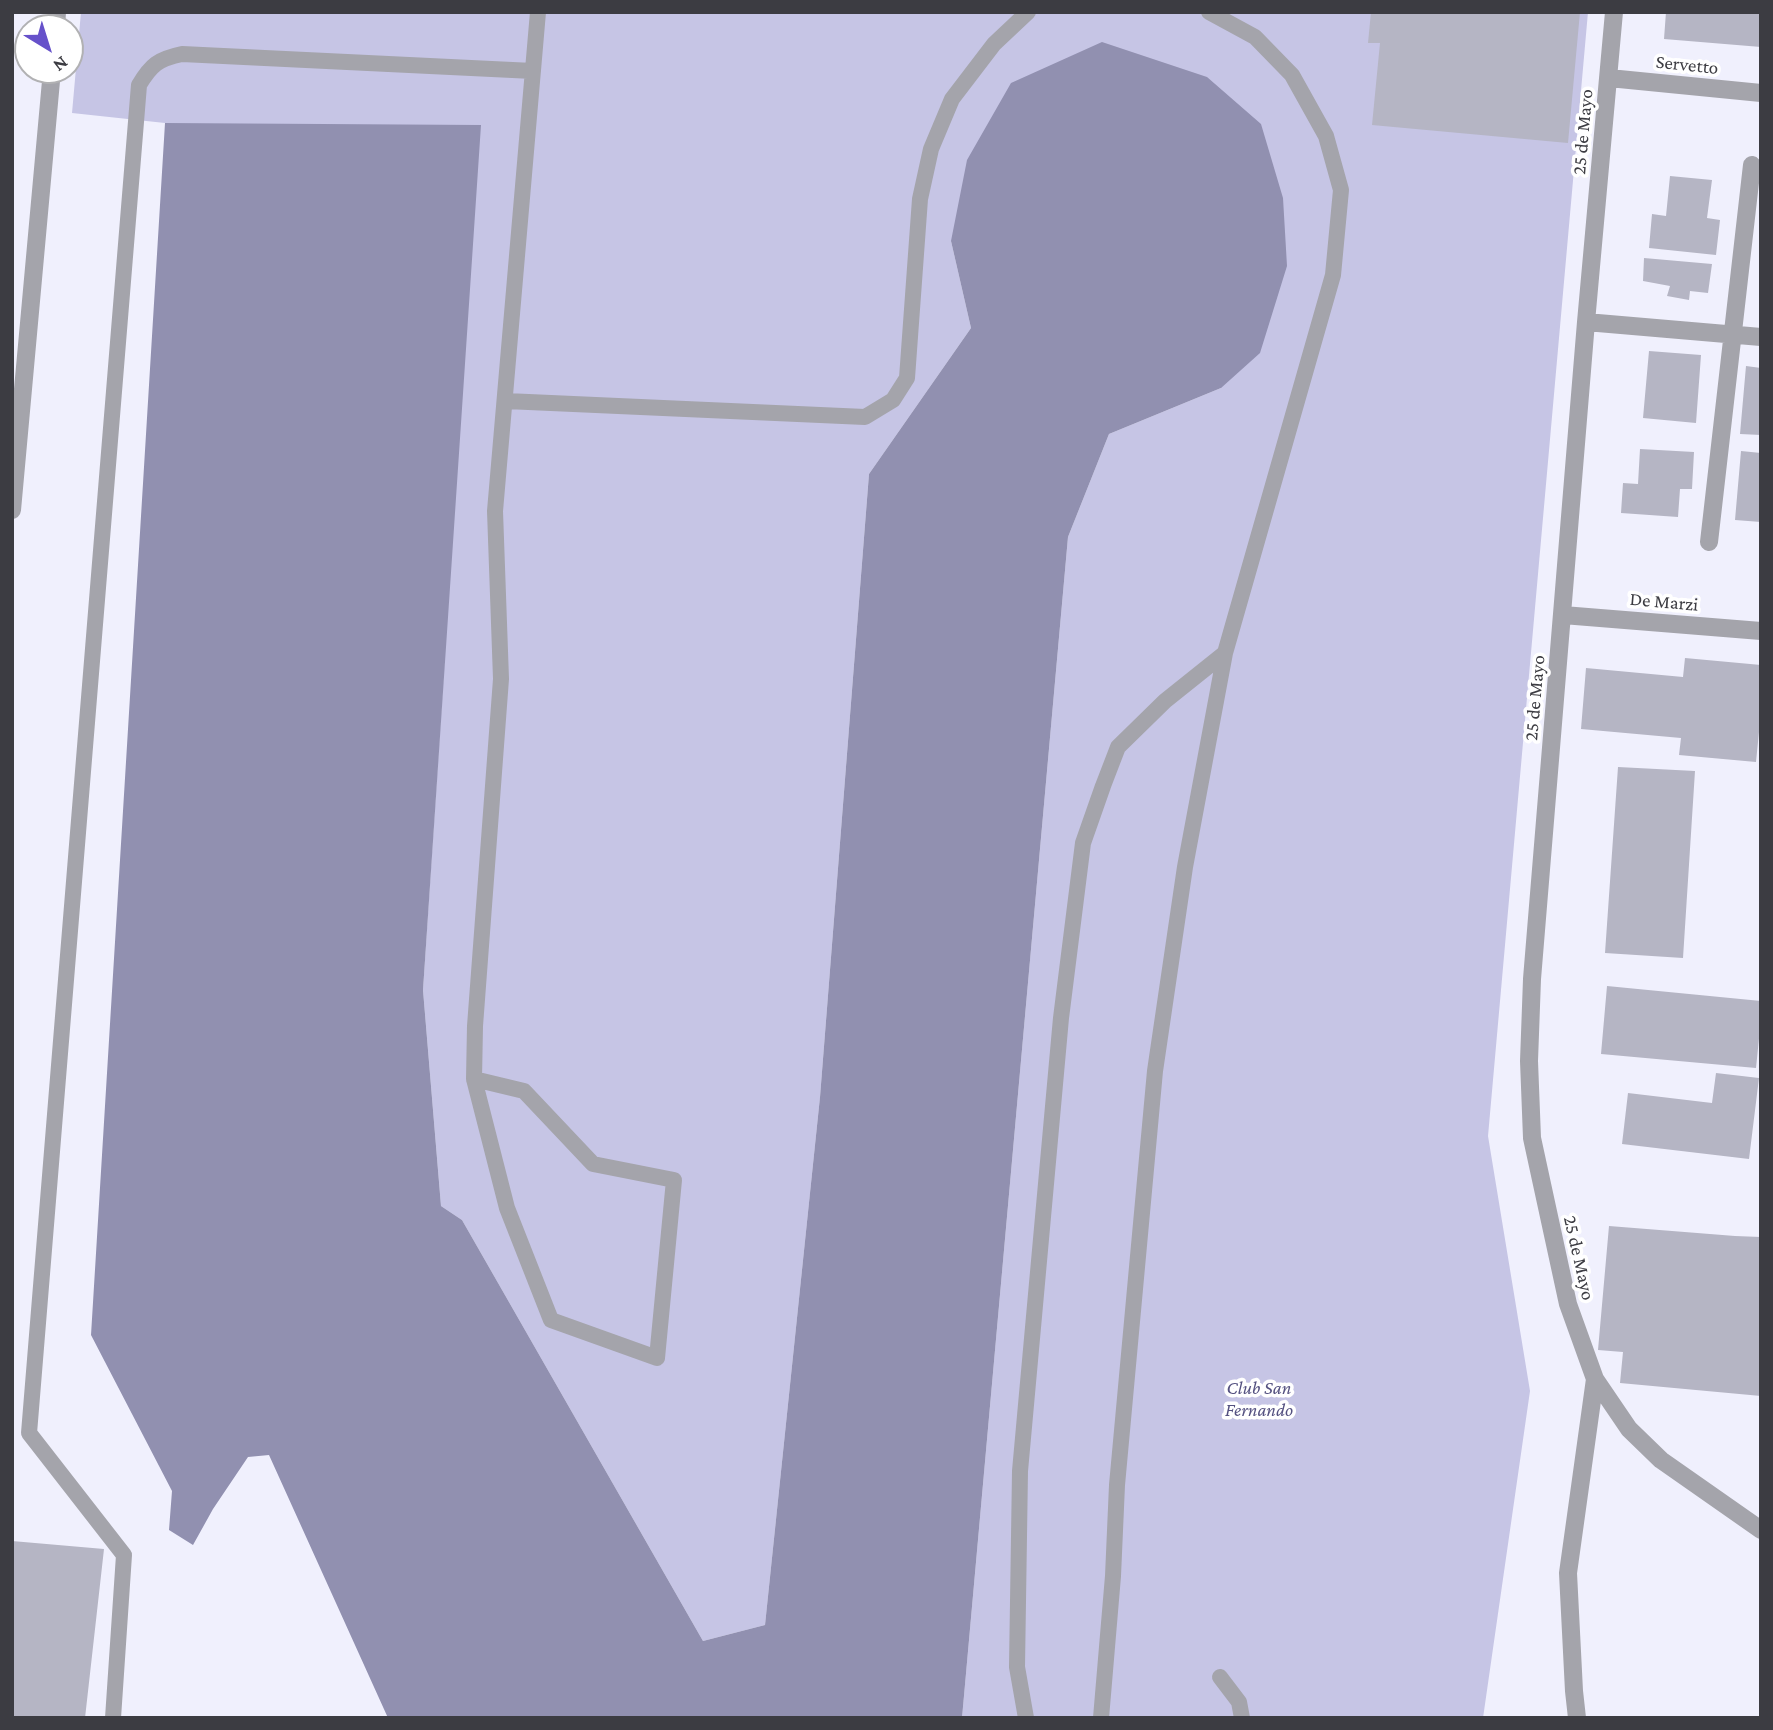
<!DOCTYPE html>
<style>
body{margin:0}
#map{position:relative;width:1773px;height:1730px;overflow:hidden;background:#f0f0fd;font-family:"Crimson Pro",serif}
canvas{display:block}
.frame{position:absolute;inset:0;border:14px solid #3c3c42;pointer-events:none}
.north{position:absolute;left:14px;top:14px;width:70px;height:70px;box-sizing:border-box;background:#fff;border:2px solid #b1b1b3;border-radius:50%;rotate:142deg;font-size:19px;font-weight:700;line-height:28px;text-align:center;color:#3c3c42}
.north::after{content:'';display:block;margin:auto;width:24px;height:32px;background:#6651ca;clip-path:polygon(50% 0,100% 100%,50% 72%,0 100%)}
</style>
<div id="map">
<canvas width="1773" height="1730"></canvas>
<div class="frame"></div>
<div class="north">N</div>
</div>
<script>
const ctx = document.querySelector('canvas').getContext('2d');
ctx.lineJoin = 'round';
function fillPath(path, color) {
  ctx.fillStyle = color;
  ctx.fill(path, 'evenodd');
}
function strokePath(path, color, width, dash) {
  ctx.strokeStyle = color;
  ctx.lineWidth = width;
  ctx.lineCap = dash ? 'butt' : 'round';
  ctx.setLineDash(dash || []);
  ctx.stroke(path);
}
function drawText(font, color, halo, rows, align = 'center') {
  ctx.font = font + ' "Crimson Pro",serif';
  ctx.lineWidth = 7;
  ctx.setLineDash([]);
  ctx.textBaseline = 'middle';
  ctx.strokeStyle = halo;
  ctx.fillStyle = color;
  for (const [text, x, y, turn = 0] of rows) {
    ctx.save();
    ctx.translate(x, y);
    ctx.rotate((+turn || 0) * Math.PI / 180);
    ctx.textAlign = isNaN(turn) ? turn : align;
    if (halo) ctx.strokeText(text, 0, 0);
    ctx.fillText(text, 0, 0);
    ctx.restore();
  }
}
const green = new Path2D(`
 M81 12H1588L1488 1136 1530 1391 1483 1718H962L1068 537 1109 434 1221 388 951 241 971 328 869 474 820 1097 765 1625 703 1641 462 1220 441 1206 423 990 445 653 165 123 72 113Z`);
const water = new Path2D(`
 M1102 42 1207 77 1261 124 1283 198 1287 266 1260 353 1221 388 1109 434 1068 537 962 1718H388L269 1455 248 1457 213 1509 193 1545 169 1530 172 1491 91 1335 165 123 481 125 423 990 441 1206 462 1220 703 1641 765 1625 820 1097 869 474 971 328 951 241 967 160 1011 83Z`);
const building = new Path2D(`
 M1371 12H1580L1568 143 1372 125 1380 43H1368Z
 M1666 12H1761V47L1664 39Z
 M1670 176 1712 180 1707 218 1720 220 1716 255 1649 248 1652 214 1666 216Z
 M1644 258 1712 264 1708 293 1690 291 1689 300 1667 296 1670 286 1643 281Z
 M1649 351 1701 355 1696 423 1643 418Z
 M1746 366 1761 368V435L1740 434Z
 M1640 449 1694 452 1692 489H1680L1678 517 1621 513 1623 483 1638 484Z
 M1741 451 1761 453V522L1735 520Z
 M1685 658 1761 665V712L1756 762 1679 755 1681 738 1581 729 1586 668 1683 677Z
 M1618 767 1695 771 1683 958 1605 953Z
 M1607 986 1761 1001V1019L1756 1068 1601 1054Z
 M1716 1073 1759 1078 1749 1159 1622 1144 1628 1093 1712 1103Z
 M1609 1226 1735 1236 1761 1237V1396L1620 1383 1623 1352 1598 1350Z
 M12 1541 104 1549 85 1718H12Z`);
const lane = new Path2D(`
 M506 401 865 417 893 400 907 378 920 199 931 149 952 99 994 44 1028 12
 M474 1079 507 1208 551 1320 657 1358 674 1180 593 1164 524 1091 474 1079 475 1026 501 679 495 511 538 12
 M1220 1677 1239 1702 1242 1718
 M113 1718 124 1555 29 1433 139 85C151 65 158 59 182 54L533 71
 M1026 1718 1017 1667 1020 1471 1061 1018 1083 843 1103 786 1118 747 1165 701 1225 653
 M1101 1718 1113 1576 1117 1485 1155 1071 1185 867 1225 653 1333 275 1341 190 1326 136 1292 75 1255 37 1209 12`);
const street = new Path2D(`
 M1614 12 1586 322 1532 979 1529 1061 1532 1138 1568 1304 1595 1379 1629 1429 1661 1460 1761 1530
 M56 28 57 12
 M1609 78 1761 93
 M1586 322 1761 337
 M12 510 52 70
 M1709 542 1752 165
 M1563 615 1761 631
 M1577 1718 1574 1691 1568 1573 1595 1379`);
const streetNames = [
 ["Servetto",1687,65,6],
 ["25 de Mayo",1583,132,-85],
 ["De Marzi",1664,602,5],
 ["25 de Mayo",1535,698,-85],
 ["25 de Mayo",1579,1258,77]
];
const parkNames = [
 ["Club San",1259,1388],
 ["Fernando",1259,1410]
];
fillPath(green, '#c6c5e5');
fillPath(water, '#9190b0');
fillPath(building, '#b5b5c4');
strokePath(lane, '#a4a4ab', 16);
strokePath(street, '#a4a4ab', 18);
drawText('19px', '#3c3c42', '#fff', streetNames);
drawText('italic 19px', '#545180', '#fff', parkNames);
</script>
